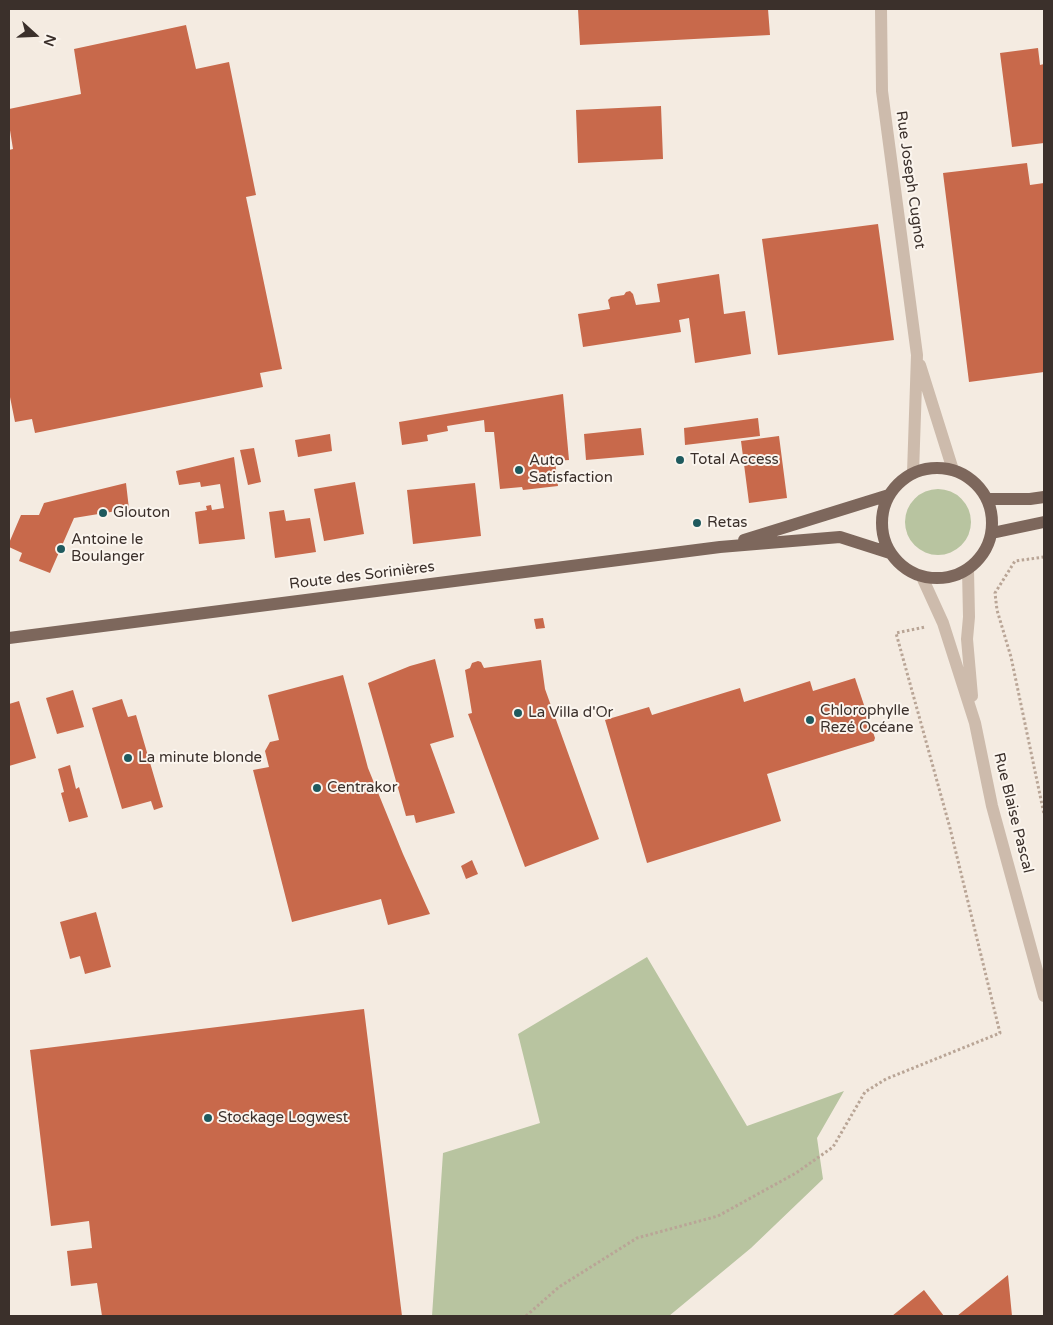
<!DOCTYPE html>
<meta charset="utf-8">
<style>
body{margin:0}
#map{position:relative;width:1053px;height:1325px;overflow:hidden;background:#f4ebe1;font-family:"Varela Round",sans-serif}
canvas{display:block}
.frame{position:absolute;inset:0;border:10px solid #3b302b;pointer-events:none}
.north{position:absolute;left:10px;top:10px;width:50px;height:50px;-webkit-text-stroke:4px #fbf5ee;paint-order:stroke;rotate:110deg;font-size:14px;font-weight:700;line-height:20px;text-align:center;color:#3b302b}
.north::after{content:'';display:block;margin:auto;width:18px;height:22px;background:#3b302b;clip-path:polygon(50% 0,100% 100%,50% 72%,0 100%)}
</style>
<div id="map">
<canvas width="1053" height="1325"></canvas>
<div class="frame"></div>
<div class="north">N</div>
</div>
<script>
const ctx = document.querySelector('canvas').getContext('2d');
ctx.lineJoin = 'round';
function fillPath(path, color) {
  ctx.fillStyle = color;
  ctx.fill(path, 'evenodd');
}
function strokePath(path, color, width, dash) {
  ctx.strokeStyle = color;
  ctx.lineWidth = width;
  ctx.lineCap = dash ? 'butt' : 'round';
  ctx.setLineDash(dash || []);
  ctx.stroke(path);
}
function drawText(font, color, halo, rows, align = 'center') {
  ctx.font = font + ' "Varela Round",sans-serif';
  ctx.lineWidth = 4;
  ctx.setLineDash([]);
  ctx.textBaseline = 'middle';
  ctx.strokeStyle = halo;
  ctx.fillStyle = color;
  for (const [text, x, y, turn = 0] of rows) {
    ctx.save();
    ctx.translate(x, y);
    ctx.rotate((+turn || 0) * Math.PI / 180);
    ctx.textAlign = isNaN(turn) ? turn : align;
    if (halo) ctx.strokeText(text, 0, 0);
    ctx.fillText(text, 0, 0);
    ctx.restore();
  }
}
const green = new Path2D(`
 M905 522a33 33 0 1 1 66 0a33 33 0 1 1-66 0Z
 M647 957 747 1126 844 1091 817 1138 823 1179 751 1248 669 1316H432L443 1153 540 1123 518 1034Z`);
const building = new Path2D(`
 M578 9H768L770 35 580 45Z
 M186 25 196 69 229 62 256 195 246 197 282 369 260 373 263 387 35 433 32 419 15 422 9 392V150L13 149 9 124V109L81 94 74 49Z
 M1038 48 1040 65 1044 64V143L1012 147 1000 53Z
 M661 106 663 159 578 163 576 110Z
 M1027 163 1030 185 1044 183V372L969 382 943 173Z
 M878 224 894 340 778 355 762 239Z
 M719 274 724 314 745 311 751 354 695 363 689 318 679 320 681 332 583 347 578 314 610 309 608 300 611 297 624 295 626 292 630 291 633 294 636 305 660 302 657 284Z
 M563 394 569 460 555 461 558 486 523 490 522 487 500 489 494 432H485L484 420 447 426 448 431 427 435 428 441 402 445 399 422Z
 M758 418 760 436 685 445 684 428Z
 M641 428 644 455 586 460 584 434Z
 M330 434 332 451 298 457 295 440Z
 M779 436 787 498 749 503 741 441Z
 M254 448 261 482 248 485 240 450Z
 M234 457 245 539 199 544 195 512 207 510 206 506 211 505 212 510 224 508 220 484 201 487 200 482 179 485 176 471Z
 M355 482 364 534 324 541 314 489Z
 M126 483 129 509 74 518 50 573 19 561 22 553 9 547V543L21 515H39L44 503Z
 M475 483 481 536 413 544 407 490Z
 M284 510 286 521 310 518 316 552 275 558 269 512Z
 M543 618 545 628 536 629 534 619Z
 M435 659 454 737 430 744 455 813 416 823 414 815 406 816 368 683 410 666Z
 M541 660 545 689 599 839 525 867 468 714 472 713 465 670 470 668 472 663 478 661 481 662 484 668Z
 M343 675 368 768 403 854 430 914 388 925 381 899 292 922 253 770 269 767 265 751 270 742 279 740 268 695Z
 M855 678 875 738 874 741 767 774 781 821 647 863 605 720 649 707 652 715 740 688 744 702 810 681 813 691Z
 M73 690 84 727 57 734 46 698Z
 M122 699 128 717 136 715 163 807 154 810 151 801 122 809 92 708Z
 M19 701 36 758 9 766V704Z
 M70 765 76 789 79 787 88 817 69 822 61 793 64 792 58 769Z
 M472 860 478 874 466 879 461 866Z
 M96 912 111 967 85 974 80 956 70 959 60 922Z
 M364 1009 402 1316H102L97 1283 71 1286 67 1251 92 1248 89 1221 51 1226 30 1050Z
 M1008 1275 1012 1316H957Z
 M924 1290 944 1316H892Z`);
const path = new Path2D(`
 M1044 557 1015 561 995 593 997 610 1011 657 1044 814
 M526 1316 559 1287 637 1238 718 1216 796 1173 833 1147 865 1092 886 1079 1000 1033 950 828 896 633 925 627`);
const minor = new Path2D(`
 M881 9 882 91 917 355 913 473
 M920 365 953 470
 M968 570 969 617 967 639 972 696
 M922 577 943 623 975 723 992 806 1044 996`);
const major = new Path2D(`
 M882 523a55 55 0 1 1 110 0a55 55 0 1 1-110 0Z
 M987 499H1030L1044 497
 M992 533 1044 522
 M744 540 889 495
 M9 638 720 547 840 537 890 553`);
const markers = [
 [680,460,5,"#1f5a5e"],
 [519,470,5,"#1f5a5e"],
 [103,513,5,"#1f5a5e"],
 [697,523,5,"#1f5a5e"],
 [61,549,5,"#1f5a5e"],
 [518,713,5,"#1f5a5e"],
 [810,720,5,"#1f5a5e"],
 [128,758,5,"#1f5a5e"],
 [317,788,5,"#1f5a5e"],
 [208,1118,5,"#1f5a5e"]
];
const streetNames = [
 ["Rue Joseph Cugnot",910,180,82],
 ["Route des Sorinières",362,576,-7],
 ["Rue Blaise Pascal",1013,813,76]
];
const poiNames = [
 ["Total Access",690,460],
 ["Auto",529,461],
 ["Satisfaction",529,478],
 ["Glouton",113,513],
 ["Retas",707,523],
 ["Antoine le",71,540],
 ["Boulanger",71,557],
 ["Chlorophylle",820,711],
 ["Rezé Océane",820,728],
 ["La Villa d'Or",528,713],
 ["La minute blonde",138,758],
 ["Centrakor",327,788],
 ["Stockage Logwest",218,1118]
];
fillPath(green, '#b8c4a0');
fillPath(building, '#c8694b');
strokePath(path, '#b9a596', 3, [2.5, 2.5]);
strokePath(minor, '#cdbbac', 12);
strokePath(major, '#7d675c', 12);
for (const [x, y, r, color] of markers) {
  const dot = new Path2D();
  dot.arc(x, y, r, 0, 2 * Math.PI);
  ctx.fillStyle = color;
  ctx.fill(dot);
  strokePath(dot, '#fbf5ee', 2);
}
drawText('15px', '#3b302b', '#fbf5ee', streetNames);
drawText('15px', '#3b302b', '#fbf5ee', poiNames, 'left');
</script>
